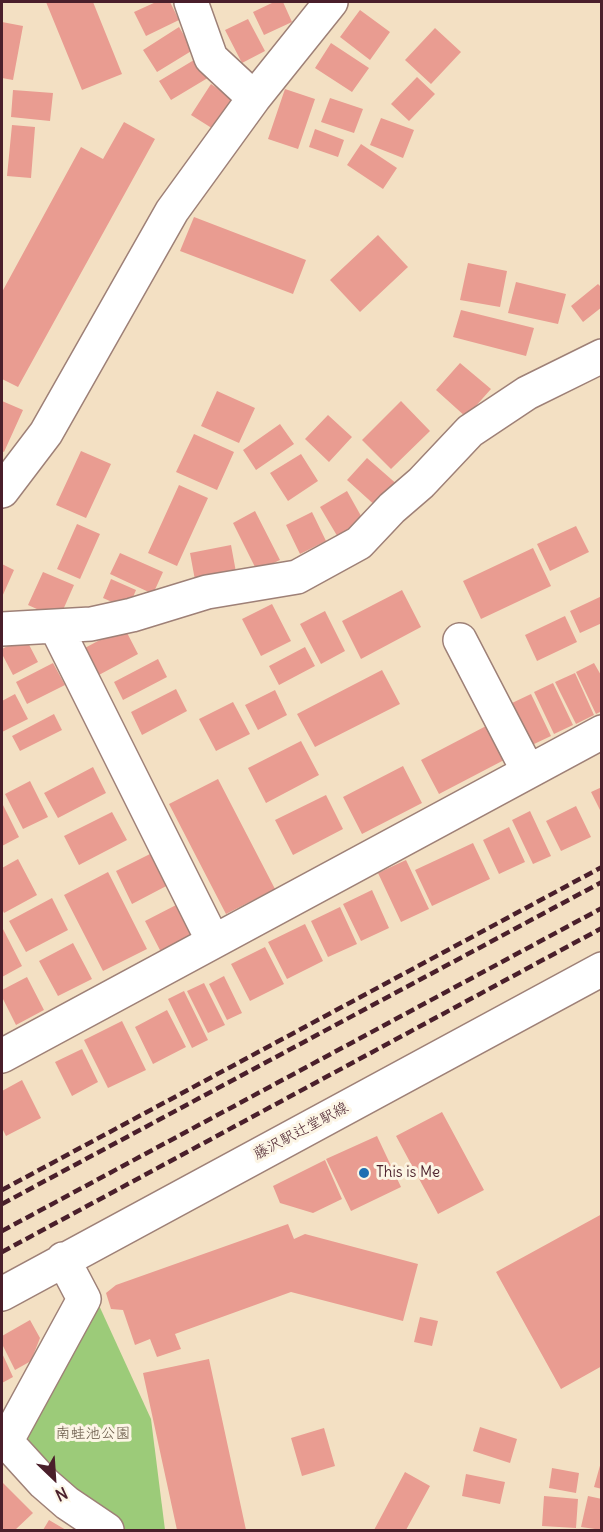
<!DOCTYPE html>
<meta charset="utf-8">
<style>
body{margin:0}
#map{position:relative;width:603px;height:1532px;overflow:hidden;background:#f3e0c3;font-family:Delius,sans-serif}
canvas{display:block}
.frame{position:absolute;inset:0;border:3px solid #4a1f2b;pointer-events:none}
.north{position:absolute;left:24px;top:1448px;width:60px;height:60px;-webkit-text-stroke:4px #fcf5e5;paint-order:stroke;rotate:155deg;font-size:16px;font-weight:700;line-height:24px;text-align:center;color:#4a1f2b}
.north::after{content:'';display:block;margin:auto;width:21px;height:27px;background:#4a1f2b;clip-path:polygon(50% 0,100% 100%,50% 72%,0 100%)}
</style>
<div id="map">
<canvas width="603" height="1532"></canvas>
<div class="frame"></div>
<div class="north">N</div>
</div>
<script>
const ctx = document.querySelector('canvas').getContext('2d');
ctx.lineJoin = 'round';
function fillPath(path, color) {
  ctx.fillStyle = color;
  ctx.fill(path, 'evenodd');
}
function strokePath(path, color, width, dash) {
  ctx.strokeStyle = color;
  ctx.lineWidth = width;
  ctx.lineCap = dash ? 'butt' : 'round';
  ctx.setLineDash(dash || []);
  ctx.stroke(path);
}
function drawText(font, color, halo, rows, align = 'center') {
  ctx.font = font + ' Delius,"Klee One",sans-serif';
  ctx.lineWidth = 6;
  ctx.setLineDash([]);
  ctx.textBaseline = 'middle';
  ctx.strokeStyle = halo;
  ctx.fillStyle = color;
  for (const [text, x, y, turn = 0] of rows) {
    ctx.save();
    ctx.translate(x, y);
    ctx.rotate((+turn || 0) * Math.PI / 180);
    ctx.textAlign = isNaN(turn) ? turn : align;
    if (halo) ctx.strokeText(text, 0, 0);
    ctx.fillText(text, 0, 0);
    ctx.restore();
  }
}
const green = new Path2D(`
 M97 1301 151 1419 165 1530H125L73 1496 32 1453 26 1430Z`);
const building = new Path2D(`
 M46 2H93L122 74 82 90Z
 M156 2H170L179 20 146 36 134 12Z
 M274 2H283L292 22 264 35 253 12Z
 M360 10 390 32 370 60 340 37Z
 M248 19 265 51 242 63 225 30Z
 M2 22 23 26 13 80 2 78Z
 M179 27 193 50 157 72 143 50Z
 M435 28 461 52 431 84 405 60Z
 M331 43 369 68 352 92 315 68Z
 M199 57 211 76 171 100 159 81Z
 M417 77 435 94 409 121 391 104Z
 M211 84 238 102 218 132 191 115Z
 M285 89 315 99 298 149 268 139Z
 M13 90 53 93 50 121 11 117Z
 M330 98 363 109 354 133 321 122Z
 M381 118 414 130 403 158 370 145Z
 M124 122 155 139 18 387 2 379V292L81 147 103 159Z
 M12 125 35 127 31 178 7 176Z
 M315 129 344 140 338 157 309 147Z
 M361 144 397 168 383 189 347 165Z
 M194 217 306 260 293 294 180 251Z
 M378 235 408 267 360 312 330 280Z
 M468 263 507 271 500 307 460 300Z
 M516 282 566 294 558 324 508 313Z
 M598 284 602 288V307L583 322 571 306Z
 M461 310 534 328 526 356 453 337Z
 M460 363 491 389 466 417 436 390Z
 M217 391 255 408 239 443 201 426Z
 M2 401 23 410 4 452 2 451Z
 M401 401 430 431 391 469 362 440Z
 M328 415 352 437 329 462 305 439Z
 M280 424 294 444 256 470 243 450Z
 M194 434 234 452 217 490 176 472Z
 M81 451 111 464 86 518 56 505Z
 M301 454 318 481 288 501 270 473Z
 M367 458 399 486 378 508 347 480Z
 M179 485 208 498 177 566 148 553Z
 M347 491 365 523 339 539 320 507Z
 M255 511 280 560 257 571 233 523Z
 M312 512 326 541 300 554 286 525Z
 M77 524 100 534 80 579 57 569Z
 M576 526 589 552 550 571 537 544Z
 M231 545 236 572 195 580 190 553Z
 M533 548 551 586 481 619 463 581Z
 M120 553 163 572 153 594 110 574Z
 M2 564 14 570 2 597Z
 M43 572 74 585 59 619 28 605Z
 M111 579 136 590 128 609 103 598Z
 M402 590 421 627 361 659 342 621Z
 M602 596V623L580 633 570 611Z
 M272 604 291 641 261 656 242 619Z
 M325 611 345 651 321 664 300 624Z
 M565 616 577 642 537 661 525 635Z
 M124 627 138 654 97 676 83 649Z
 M25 637 38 662 13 675 2 654V649Z
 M305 647 315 666 279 685 269 666Z
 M158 659 167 677 123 700 114 682Z
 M53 663 65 685 27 704 16 682Z
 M594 663 602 677V711L596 714 576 672Z
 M382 670 400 704 315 747 297 714Z
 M575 673 594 715 576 724 555 682Z
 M553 683 573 725 554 734 534 692Z
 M176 689 187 711 142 735 131 712Z
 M275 690 287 715 258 730 245 705Z
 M15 694 28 719 2 732V701Z
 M531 694 551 736 532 745 512 703Z
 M233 702 250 734 216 751 199 719Z
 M54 714 62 730 20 751 12 736Z
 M488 725 506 759 439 794 421 760Z
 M301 741 319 775 266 803 248 768Z
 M403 766 422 803 362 834 343 797Z
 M93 767 106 793 58 818 44 793Z
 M218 779 275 889 226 914 169 804Z
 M30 781 48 817 23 829 5 794Z
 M602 787V814L591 792Z
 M326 795 343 829 293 855 275 820Z
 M2 803 19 837 2 846Z
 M576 806 591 837 561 851 546 821Z
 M530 811 551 856 533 864 512 820Z
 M112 812 127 840 79 865 64 836Z
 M509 827 525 862 499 874 483 840Z
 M473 843 490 879 432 906 415 870Z
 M156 851 172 883 132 904 116 871Z
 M18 859 37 895 4 913 2 909V868Z
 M406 860 429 909 401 922 378 873Z
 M108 872 147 949 103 971 64 895Z
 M372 890 389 928 361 941 343 904Z
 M52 898 68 930 26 952 9 921Z
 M180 903 197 935 162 954 145 921Z
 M340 907 357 944 328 957 311 921Z
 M305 924 323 961 287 979 268 942Z
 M2 929H3L22 966 2 977Z
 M73 943 92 979 58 996 39 961Z
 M265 947 284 984 250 1001 231 964Z
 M224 976 242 1013 227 1020 209 984Z
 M27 977 44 1010 16 1025 2 997V990Z
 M204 983 225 1025 208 1033 187 991Z
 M184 991 208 1040 192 1048 168 999Z
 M167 1010 186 1047 153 1064 135 1027Z
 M122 1021 146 1070 108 1088 84 1040Z
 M82 1049 98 1082 72 1096 55 1062Z
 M22 1080 41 1118 6 1136 2 1128V1091Z
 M442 1112 484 1190 438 1214 396 1136Z
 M377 1136 401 1187 351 1211 326 1159Z
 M325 1160 342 1199 313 1213 280 1203 273 1186Z
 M602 1214V1366L561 1389 496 1272Z
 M288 1224 294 1239 305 1234 418 1264 403 1321 291 1292 175 1334 181 1349 157 1357 150 1339 135 1345 123 1310 111 1309 106 1293 116 1285Z
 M420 1317 438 1321 432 1346 414 1342Z
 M30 1320 40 1338 31 1361 15 1370 2 1344V1336Z
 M2 1353 13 1377 2 1383Z
 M209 1359 246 1530H177L143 1373Z
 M480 1427 517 1439 510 1463 473 1451Z
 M324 1428 335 1466 302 1476 291 1438Z
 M601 1462H602V1489L594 1487Z
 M552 1468 579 1473 576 1493 549 1488Z
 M405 1472 430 1486 406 1530H374Z
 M466 1474 505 1482 500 1504 462 1496Z
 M2 1482 33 1513 15 1530H2Z
 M544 1496 578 1499 576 1528 542 1526Z
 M588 1496 602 1499V1530L581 1527Z
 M49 1520 66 1530H43Z`);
const minor = new Path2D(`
 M191 2 211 58 254 98
 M2 491 46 433 172 211 254 98 331 2
 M56 627 213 941
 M2 629 91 624 132 615 207 592 297 577 359 543 392 508 421 483 470 431 527 393 602 356
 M460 640 528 771
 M2 1056 602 732
 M2 1294 602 969
 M2 1437 44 1483 67 1503 107 1530
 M2 1446 6 1442 84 1299 63 1259`);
const rail = new Path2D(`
 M2 1190 602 867
 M2 1204 602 882
 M2 1231 602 908
 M2 1252 602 928`);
const markers = [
 [364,1173,6,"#1f6fb2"]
];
const streetNames = [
 ["藤沢駅辻堂駅線",301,1131,-28]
];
const poiNames = [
 ["This is Me",376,1173]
];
const parkNames = [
 ["南蛙池公園",93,1434]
];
fillPath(green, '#9ccb79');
fillPath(building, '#e99c91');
strokePath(minor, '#9e8077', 36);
strokePath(minor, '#fff', 33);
strokePath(rail, '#4a1f2b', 4.5, [9, 4.5]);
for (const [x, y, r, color] of markers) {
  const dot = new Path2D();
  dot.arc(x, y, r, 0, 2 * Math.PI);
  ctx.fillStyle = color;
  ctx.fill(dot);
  strokePath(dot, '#fcf5e5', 2);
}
drawText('15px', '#4a1f2b', '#fcf5e5', streetNames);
drawText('15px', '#4a1f2b', '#fcf5e5', poiNames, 'left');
drawText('15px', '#635342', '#fcf5e5', parkNames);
</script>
